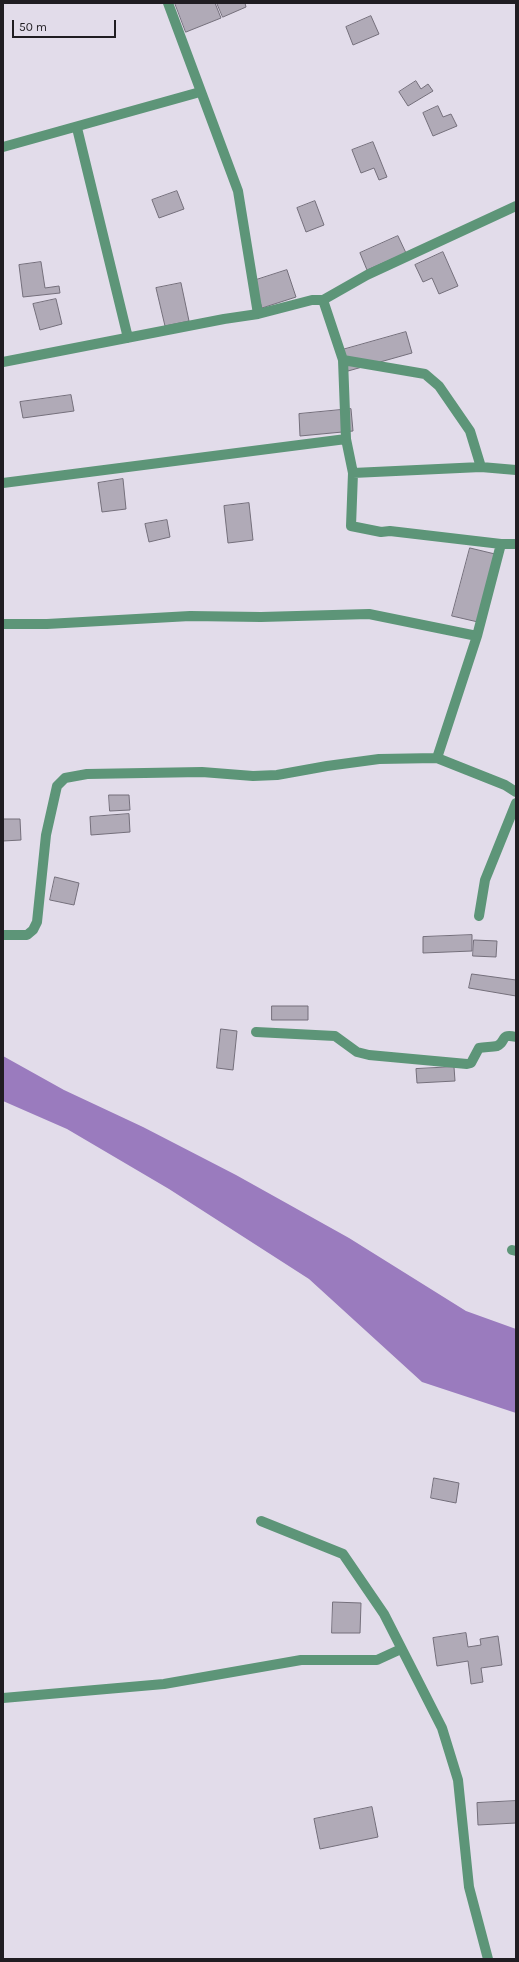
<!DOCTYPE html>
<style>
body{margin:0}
#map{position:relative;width:519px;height:1962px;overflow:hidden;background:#e2dcea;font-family:Karla,sans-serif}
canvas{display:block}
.frame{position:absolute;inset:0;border:4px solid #201d22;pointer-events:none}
.scale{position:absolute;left:12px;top:20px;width:104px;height:18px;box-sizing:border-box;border:2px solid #201d22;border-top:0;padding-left:5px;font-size:12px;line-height:14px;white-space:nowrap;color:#201d22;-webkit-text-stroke:3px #e2dcea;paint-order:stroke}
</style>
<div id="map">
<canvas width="519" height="1962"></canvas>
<div class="frame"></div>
<div class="scale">50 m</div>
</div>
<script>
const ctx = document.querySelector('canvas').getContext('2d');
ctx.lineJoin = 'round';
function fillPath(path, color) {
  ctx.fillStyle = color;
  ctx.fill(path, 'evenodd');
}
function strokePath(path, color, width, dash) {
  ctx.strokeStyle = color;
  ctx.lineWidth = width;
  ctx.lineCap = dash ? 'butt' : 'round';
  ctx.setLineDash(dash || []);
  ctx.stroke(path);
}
const water = new Path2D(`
 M3 1056 64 1090 143 1127 236 1175 349 1238 466 1311 516 1329V1413L422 1382 309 1279 169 1189 67 1129 3 1101Z`);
const building = new Path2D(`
 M175 3H215L221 18 186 32Z
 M217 3H245L246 7 223 17Z
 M371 16 379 34 353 45 346 27Z
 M416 81 421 89 428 84 433 91 408 106 399 92Z
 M438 106 443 117 451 114 457 126 433 136 423 113Z
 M373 142 387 177 379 180 374 168 361 173 352 150Z
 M177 191 184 209 159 218 152 200Z
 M315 201 324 225 306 232 297 208Z
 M398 236 406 253 367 270 360 253Z
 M443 252 458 286 439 294 432 278 423 282 415 265Z
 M41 262 45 288 59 286 60 293 23 297 19 265Z
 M287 270 296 297 262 308 253 281Z
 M181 283 189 321 165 326 156 288Z
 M56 299 62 324 40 330 33 304Z
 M406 332 412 353 348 371 342 350Z
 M71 395 74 411 23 418 20 402Z
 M351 409 353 431 300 436 299 414Z
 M123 479 126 509 102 512 98 483Z
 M249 503 253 540 228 543 224 506Z
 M167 520 170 537 149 542 145 524Z
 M470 548 495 554 478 622 452 616Z
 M109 795H129L130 810 110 811Z
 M129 814 130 832 91 835 90 817Z
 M3 819H20L21 840 3 841Z
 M55 877 79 883 74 905 50 900Z
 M472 935V951L423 953V937Z
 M474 940 497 941 496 957 473 956Z
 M472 974 516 980V996L469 988Z
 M272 1006H308V1020H272Z
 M221 1029 237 1031 233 1070 217 1068Z
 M454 1067 455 1081 417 1083 416 1069Z
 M434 1478 459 1483 456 1503 431 1498Z
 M333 1602 361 1603 360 1633H332Z
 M466 1633 468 1647 481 1645 480 1639 498 1636 502 1665 481 1668 483 1682 471 1684 468 1661 437 1666 433 1638Z
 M516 1801V1823L478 1825 477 1803Z
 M372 1807 378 1837 320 1849 314 1819Z`);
const minor = new Path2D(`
 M168 3 238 191 258 314
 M77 128 128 338
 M3 147 200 92
 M323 300 343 360 346 439 353 473 351 526 381 532 390 531 501 544
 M343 360 425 374 439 386 470 431 481 467
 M3 362 224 319 258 314 312 300H323L367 275 516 206
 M353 473 481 467 516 470
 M3 483 346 439
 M3 624H47L190 616 261 617 369 614 477 636
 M437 758 505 785 516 792
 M479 916 485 880 516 803
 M3 935H27L33 930 37 922 46 835 57 786 65 778 87 774 202 772 253 776 277 775 327 766 379 759 437 758 477 636 501 544H516
 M256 1032 335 1036 357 1052 369 1055 467 1064 471 1063 479 1048C485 1047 492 1047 497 1046 507 1042 499 1033 516 1037
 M512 1250 516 1251
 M261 1521 343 1554 384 1614 442 1728 458 1780 469 1887 488 1959
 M3 1698 164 1684 301 1660H377L401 1649`);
fillPath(water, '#9a7bbe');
fillPath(building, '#b0aab7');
strokePath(building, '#746f7b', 1);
strokePath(minor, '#5d9578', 10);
</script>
